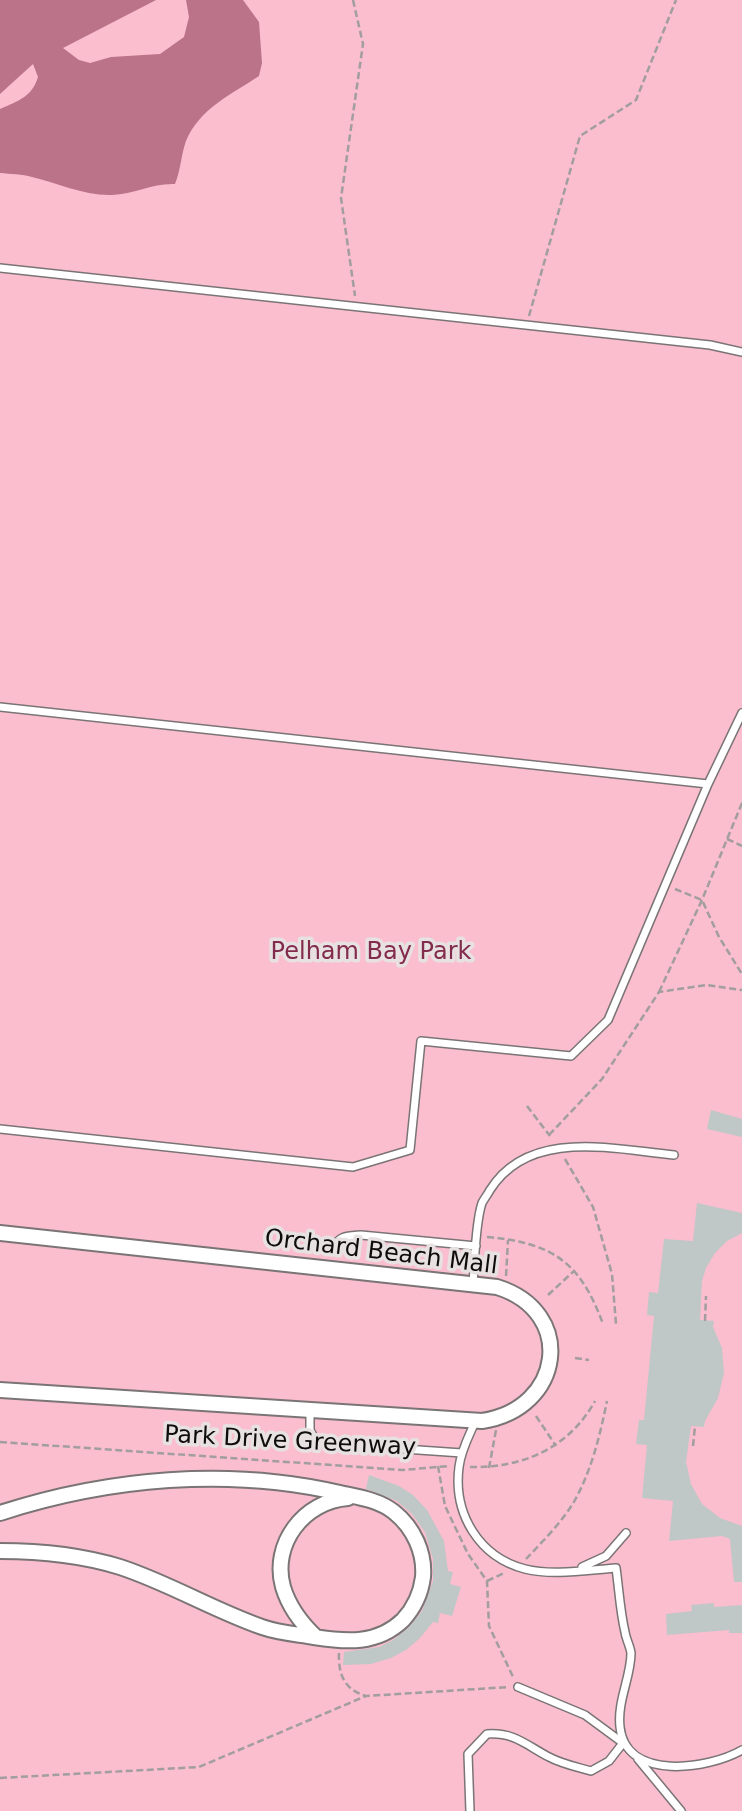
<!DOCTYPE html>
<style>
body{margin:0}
canvas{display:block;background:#e7e1e2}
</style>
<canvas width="742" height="1811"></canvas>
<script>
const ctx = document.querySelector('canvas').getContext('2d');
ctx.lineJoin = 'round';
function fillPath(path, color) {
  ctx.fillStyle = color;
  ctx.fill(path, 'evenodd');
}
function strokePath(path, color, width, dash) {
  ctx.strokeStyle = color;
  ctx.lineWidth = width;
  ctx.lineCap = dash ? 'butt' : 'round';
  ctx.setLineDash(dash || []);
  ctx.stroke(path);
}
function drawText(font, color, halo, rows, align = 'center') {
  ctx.font = font + ' "DejaVu Sans",sans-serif';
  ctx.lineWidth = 7;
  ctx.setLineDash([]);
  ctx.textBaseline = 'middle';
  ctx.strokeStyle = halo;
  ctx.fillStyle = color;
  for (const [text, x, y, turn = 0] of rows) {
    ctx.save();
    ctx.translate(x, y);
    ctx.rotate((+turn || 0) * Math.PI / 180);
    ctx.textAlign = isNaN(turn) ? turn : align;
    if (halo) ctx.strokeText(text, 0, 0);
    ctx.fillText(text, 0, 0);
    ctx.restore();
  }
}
const green = new Path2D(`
 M19 0H742V1811H0V38Z`);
const water = new Path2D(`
 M0 0H156L63 48 79 60 90 63 111 57 160 54 184 37 189 17 186 0H243L259 22 262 63 259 76C232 94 199 109 186 141 181 155 181 169 175 184 153 183 134 194 112 195 84 196 58 183 32 177 22 174 11 174 0 173V109C18 101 32 97 38 77L33 64 0 94Z`);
const building = new Path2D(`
 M711 1110 742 1119V1137L707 1129Z
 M697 1203 742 1213V1233L727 1241 715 1253 706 1268 702 1281 700 1320 714 1321 713 1327 722 1348 724 1373 718 1398 705 1421 704 1427 691 1426 686 1462 691 1484 702 1504 720 1518 742 1526V1582H734L730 1539 722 1536 669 1541 673 1501 642 1498 647 1445 636 1444 639 1420H644L651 1347 654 1316 647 1315 649 1292 658 1293 664 1239 693 1241Z
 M369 1475 399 1486 413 1495 427 1510 444 1541 448 1571 453 1572 450 1584 461 1587 452 1616 440 1613 438 1623 433 1622 420 1638 406 1650 391 1658 371 1664 343 1665 344 1652 379 1647 393 1640 408 1628 422 1611 433 1581V1559L425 1532 412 1514 397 1501 366 1489Z
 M714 1603V1607L742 1605V1633H729V1630L667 1635 666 1614 692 1611 691 1605Z`);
const path = new Path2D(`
 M353 0 363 44 341 198 355 296
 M529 316 580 136 636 100 676 0
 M727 839 742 846
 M675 889 702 900 719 937 742 974
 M659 992 702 900 742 803
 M527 1106 550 1136
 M549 1135 602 1079 659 992 707 985 742 990
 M565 1159 593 1207 612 1274 616 1324
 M487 1237C552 1243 580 1261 603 1324
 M506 1276 508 1240
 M548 1295 574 1271
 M705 1321 706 1296
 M575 1358 589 1360
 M536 1416 556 1446
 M0 1442 403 1470 449 1466
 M693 1446 695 1426
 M438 1466 445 1506 468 1554 487 1581 489 1626 514 1679
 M470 1467C523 1468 569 1448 595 1401
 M489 1468 496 1430
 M526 1559C543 1541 563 1521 575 1500 592 1469 600 1435 607 1401
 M487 1581 506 1572
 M339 1653C338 1675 345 1690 366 1696L509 1687
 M0 1778 199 1767 366 1696`);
const lane = new Path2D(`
 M0 268 710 345 742 352
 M0 707 708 784
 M0 1129 353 1167 410 1150 421 1041 571 1056 608 1020 708 784 742 713
 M333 1248C340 1235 347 1236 361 1235L476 1246
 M473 1283C475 1261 475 1224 482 1203 484 1199 488 1194 490 1190 529 1128 613 1149 674 1155
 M310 1411V1430L317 1443 462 1453
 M475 1422C469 1436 461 1450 459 1467 453 1514 479 1557 525 1569 553 1576 587 1570 616 1568 619 1589 620 1611 625 1632 626 1639 630 1646 631 1653 631 1677 617 1701 620 1727 626 1782 709 1769 742 1750
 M582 1567 606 1556 626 1533
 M638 1759 681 1811
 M470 1811 468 1754 487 1734C514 1732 526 1745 549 1757 562 1764 577 1767 591 1771L609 1761 623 1743 585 1715 518 1687`);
const street = new Path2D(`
 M0 1233 497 1287C577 1312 563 1409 482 1421L0 1390
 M0 1513C108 1478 229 1467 340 1493 358 1497 379 1500 394 1512 414 1528 425 1553 423 1577 421 1593 414 1608 403 1620 377 1645 346 1642 314 1637 296 1634 279 1633 262 1627 213 1610 169 1583 120 1567 81 1555 41 1551 0 1551
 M316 1637C301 1623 289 1607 283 1587 271 1544 304 1501 348 1498`);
const parkNames = [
 ["Pelham Bay Park",371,953]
];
const streetNames = [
 ["Orchard Beach Mall",381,1253,7],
 ["Park Drive Greenway",290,1442,3]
];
fillPath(green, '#fabecf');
fillPath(water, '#ba7388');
fillPath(building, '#c0c7c7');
strokePath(lane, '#7a7475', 10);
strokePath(street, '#7a7475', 18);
strokePath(path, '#a29d9e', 2.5, [7, 3.5]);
strokePath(lane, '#fff', 7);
strokePath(street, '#fff', 14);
drawText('24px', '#822b4c', '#e7e1e2', parkNames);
drawText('24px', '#0f0c0d', '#e7e1e2', streetNames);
</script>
